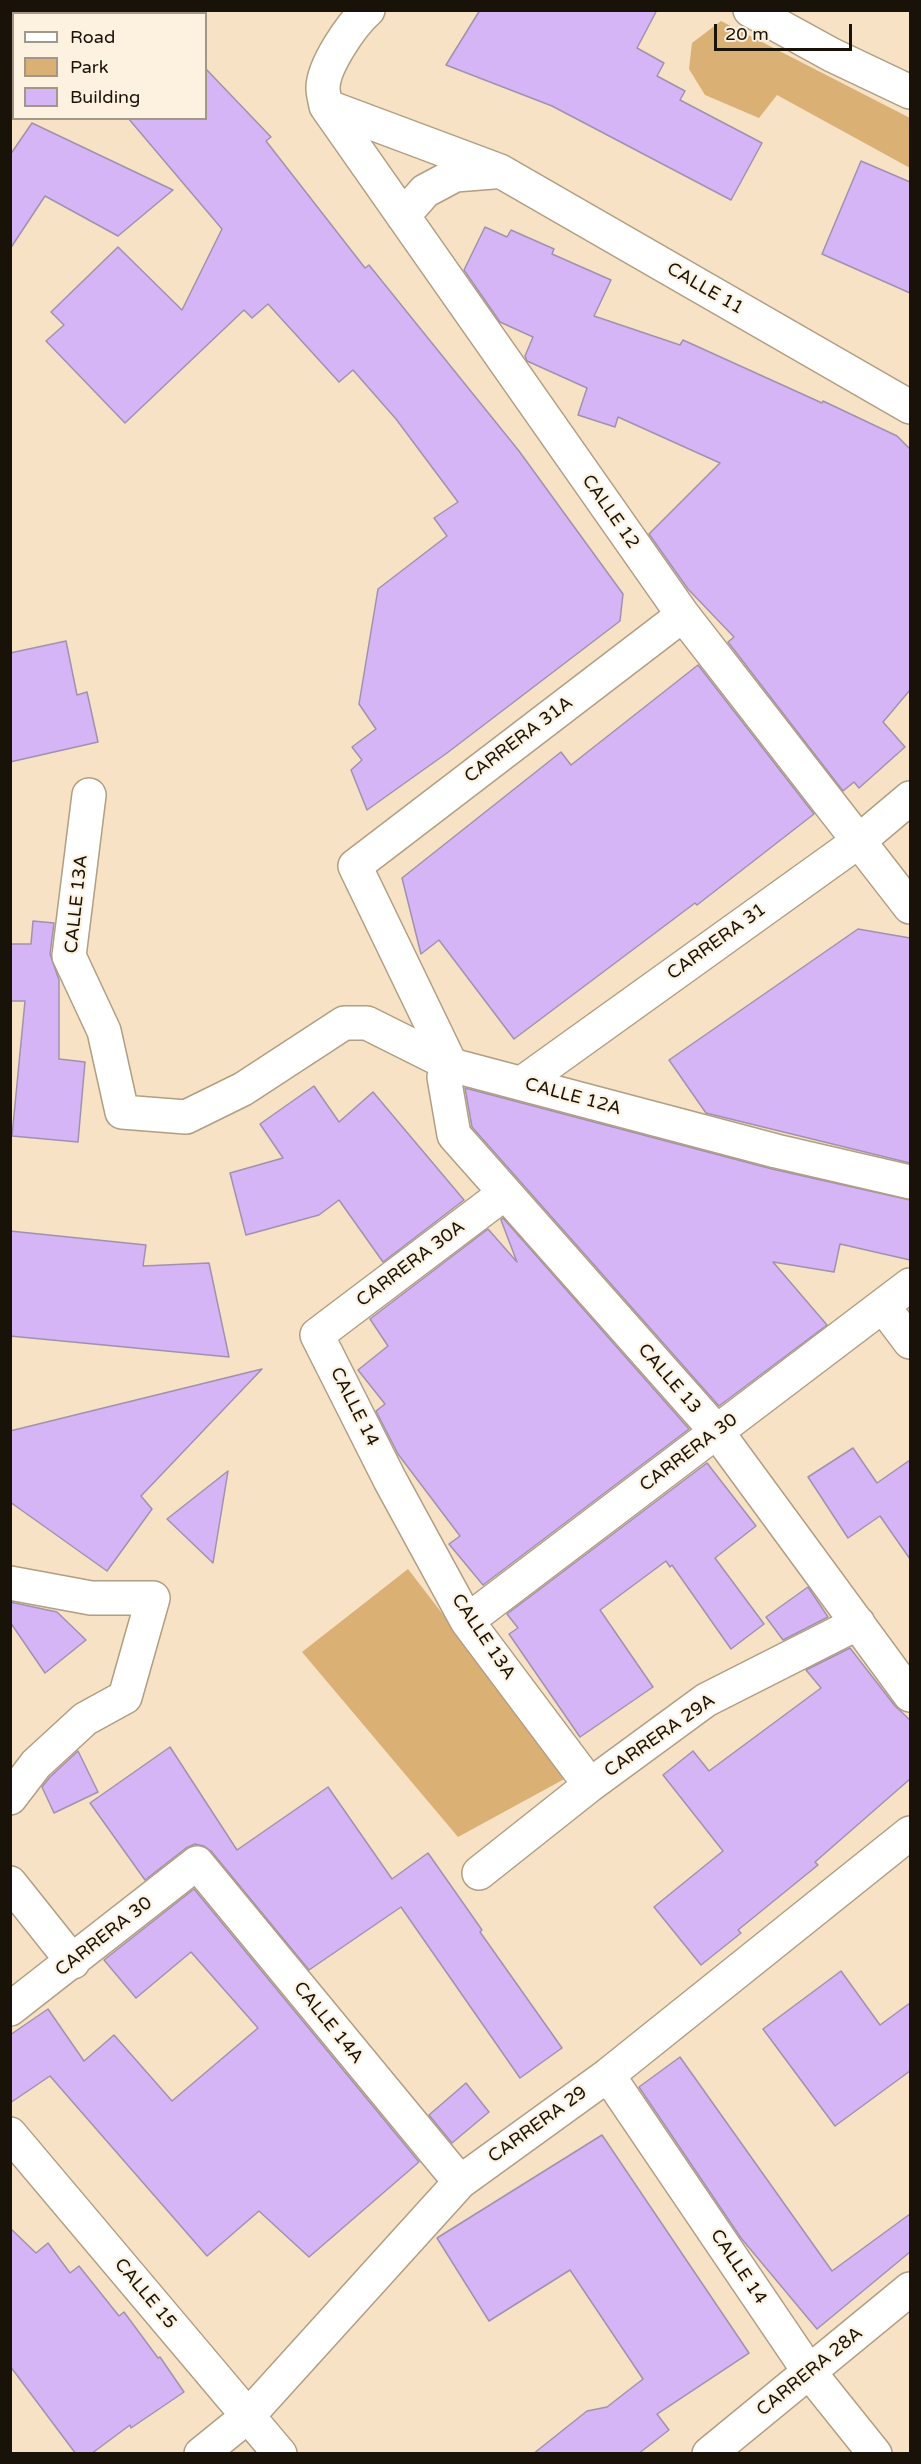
<!DOCTYPE html>
<style>
body{margin:0}
#map{position:relative;width:921px;height:2464px;overflow:hidden;background:#f7e2c6;font-family:"Varela Round",sans-serif}
canvas{display:block}
.frame{position:absolute;inset:0;border:12px solid #191208;pointer-events:none}
.legend{position:absolute;left:12px;top:12px;width:195px;height:108px;box-sizing:border-box;background:#fdf1e0;border:2px solid #a2988a;margin:0;padding:8px 10px;list-style:none;font-size:18px;color:#191208}
.legend li{display:flex;align-items:center;gap:12px;height:30px}
.legend b{width:30px;border:2px solid #a2988a}
.scale{position:absolute;left:714px;top:24px;width:138px;height:27px;box-sizing:border-box;border:3px solid #191208;border-top:0;padding-left:8px;font-size:18px;line-height:21px;white-space:nowrap;color:#191208;-webkit-text-stroke:4px #fdf1e0;paint-order:stroke}
</style>
<div id="map">
<canvas width="921" height="2464"></canvas>
<div class="frame"></div>
<ul class="legend">
<li><b style="height:8px;background:#fff"></b>Road</li>
<li><b style="height:16px;background:#dab074"></b>Park</li>
<li><b style="height:16px;background:#d6b5f6"></b>Building</li>
</ul>
<div class="scale">20 m</div>
</div>
<script>
const ctx = document.querySelector('canvas').getContext('2d');
ctx.lineJoin = 'round';
function fillPath(path, color) {
  ctx.fillStyle = color;
  ctx.fill(path, 'evenodd');
}
function strokePath(path, color, width, dash) {
  ctx.strokeStyle = color;
  ctx.lineWidth = width;
  ctx.lineCap = dash ? 'butt' : 'round';
  ctx.setLineDash(dash || []);
  ctx.stroke(path);
}
function drawText(font, color, halo, rows, align = 'center') {
  ctx.font = font + ' "Varela Round",sans-serif';
  ctx.lineWidth = 4.5;
  ctx.setLineDash([]);
  ctx.textBaseline = 'middle';
  ctx.strokeStyle = halo;
  ctx.fillStyle = color;
  for (const [text, x, y, turn = 0] of rows) {
    ctx.save();
    ctx.translate(x, y);
    ctx.rotate((+turn || 0) * Math.PI / 180);
    ctx.textAlign = isNaN(turn) ? turn : align;
    if (halo) ctx.strokeText(text, 0, 0);
    ctx.fillText(text, 0, 0);
    ctx.restore();
  }
}
const green = new Path2D(`
 M721 21 910 118V168L777 95 759 118 705 95 689 69 692 43Z
 M408 1569 568 1777 458 1837 302 1652Z`);
const building = new Path2D(`
 M480 10H657L637 48 664 63 657 76 685 91 680 100 762 143 731 200 552 106 446 65Z
 M206 69 271 137 266 141 365 268 369 265 519 451 623 594 620 621 447 753 367 810 351 770 362 760 352 747 376 729 359 704 378 589 447 536 434 518 458 502 396 419 353 370 339 382 268 304 252 318 244 310 125 423 46 341 64 325 51 312 118 247 182 310 222 229 128 118H206Z
 M32 123 173 190 118 236 45 196 10 249V155Z
 M861 161 910 182V293L822 254Z
 M485 227 507 237 511 230 554 249 552 254 611 280 594 316 680 345 683 340 822 403 823 401 897 436 910 449V690L883 722 905 747 859 788 854 782 843 791 728 642 734 637 688 589 649 534 720 463 618 417 615 427 578 415 587 388 527 361 525 356 533 337 500 322 464 270Z
 M66 641 77 695 87 692 98 742 10 762V653Z
 M698 665 814 814 697 905 695 903 514 1039 439 940 421 954 402 878 561 752 571 765Z
 M33 921 54 923 50 954 59 980V1059L85 1062 78 1142 12 1136 25 1001H10V944H31Z
 M858 929 910 938V1163L706 1113 669 1060Z
 M314 1086 339 1122 373 1092 464 1200 383 1262 339 1200 319 1215 246 1235 230 1173 283 1158 260 1124Z
 M465 1088 772 1169 910 1200V1260L840 1244 834 1272 773 1262 827 1325 719 1406 472 1127Z
 M503 1218 689 1429 483 1585 449 1544 460 1536 398 1454 376 1411 385 1404 358 1370 388 1346 370 1319 488 1229 517 1262 501 1220Z
 M10 1231 146 1245 143 1266 209 1263 229 1357 10 1336Z
 M262 1369 141 1496 152 1509 107 1571 10 1502V1431Z
 M853 1448 877 1483 910 1460V1559L880 1516 848 1538 808 1477Z
 M707 1463 756 1526 715 1558 764 1624 731 1649 672 1565 670 1567 666 1561 600 1610 653 1687 580 1737 509 1634 518 1628 507 1614Z
 M228 1471 213 1563 167 1519Z
 M808 1587 828 1617 783 1640 766 1617Z
 M10 1602 57 1612 86 1640 45 1673 10 1622Z
 M850 1648 895 1706 910 1720V1779L815 1862 818 1865 738 1930 741 1933 701 1965 654 1907 723 1851 663 1775 693 1751 709 1771 821 1688 806 1670Z
 M170 1747 237 1850 328 1787 392 1879 428 1853 482 1930 480 1932 562 2048 520 2078 401 1907 309 1970 211 1851 204 1846 195 1844 186 1848 145 1880 90 1803Z
 M78 1751 98 1792 54 1813 42 1787 50 1777Z
 M194 1889 419 2162 309 2257 259 2211 207 2256 50 2076 10 2103V2035L48 2009 84 2061 114 2035 172 2101 258 2028 191 1952 136 1998 104 1960Z
 M841 1971 880 2025 910 2003V2071L835 2126 763 2029Z
 M680 2057 832 2271 910 2214V2252L817 2329 741 2238 639 2087Z
 M466 2083 489 2112 452 2143 429 2115Z
 M602 2135 749 2353 657 2414 669 2430 638 2454H533L587 2411 607 2407 643 2379 570 2270 489 2321 437 2238Z
 M10 2228 36 2253 48 2243 70 2273 79 2266 119 2316 124 2312 158 2358 160 2357 184 2392 131 2428 130 2425 91 2454H76L10 2366Z`);
const minor = new Path2D(`
 M368 10C352 24 323 66 323 88 323 94 325 100 326 106L683 615 910 907
 M750 10 832 55 910 92
 M326 106 500 171 910 407
 M403 216 425 191 455 175 493 172
 M89 795 69 956 104 1031 122 1112 186 1117 243 1089 344 1023H367L451 1065 776 1151 910 1182
 M451 1065 444 1077 454 1135 717 1432 910 1695
 M451 1065 355 866 683 615
 M522 1083 859 841 910 798
 M505 1193 317 1335 390 1480 467 1621 590 1785
 M883 1306 910 1342
 M10 1583 91 1598H153L125 1697 85 1719 36 1764 10 1798
 M467 1621 910 1285
 M479 1873 590 1785 706 1700 858 1623
 M10 1883 73 1962
 M10 2009 197 1863 460 2182
 M608 2075 810 2373 875 2454
 M10 2134 280 2454
 M201 2454 248 2416 460 2182 608 2075 910 1833
 M709 2454 910 2289`);
const streetNames = [
 ["CALLE 11",705,289,30],
 ["CALLE 12",610,512,55],
 ["CARRERA 31A",519,740,-37],
 ["CALLE 13A",77,904,-84],
 ["CARRERA 31",717,942,-36],
 ["CALLE 12A",573,1097,15],
 ["CARRERA 30A",411,1264,-37],
 ["CALLE 13",669,1379,49],
 ["CALLE 14",354,1407,63],
 ["CARRERA 30",689,1453,-37],
 ["CALLE 13A",483,1637,56],
 ["CARRERA 29A",660,1736,-35],
 ["CARRERA 30",104,1937,-38],
 ["CALLE 14A",328,2023,51],
 ["CARRERA 29",538,2125,-36],
 ["CALLE 14",738,2267,56],
 ["CALLE 15",145,2294,50],
 ["CARRERA 28A",810,2372,-39]
];
fillPath(green, '#dab074');
fillPath(building, '#d6b5f6');
strokePath(building, '#a092af', 1.5);
strokePath(minor, '#b19e83', 36);
strokePath(minor, '#fff', 33);
drawText('18px', '#191208', '#fdf1e0', streetNames);
</script>
